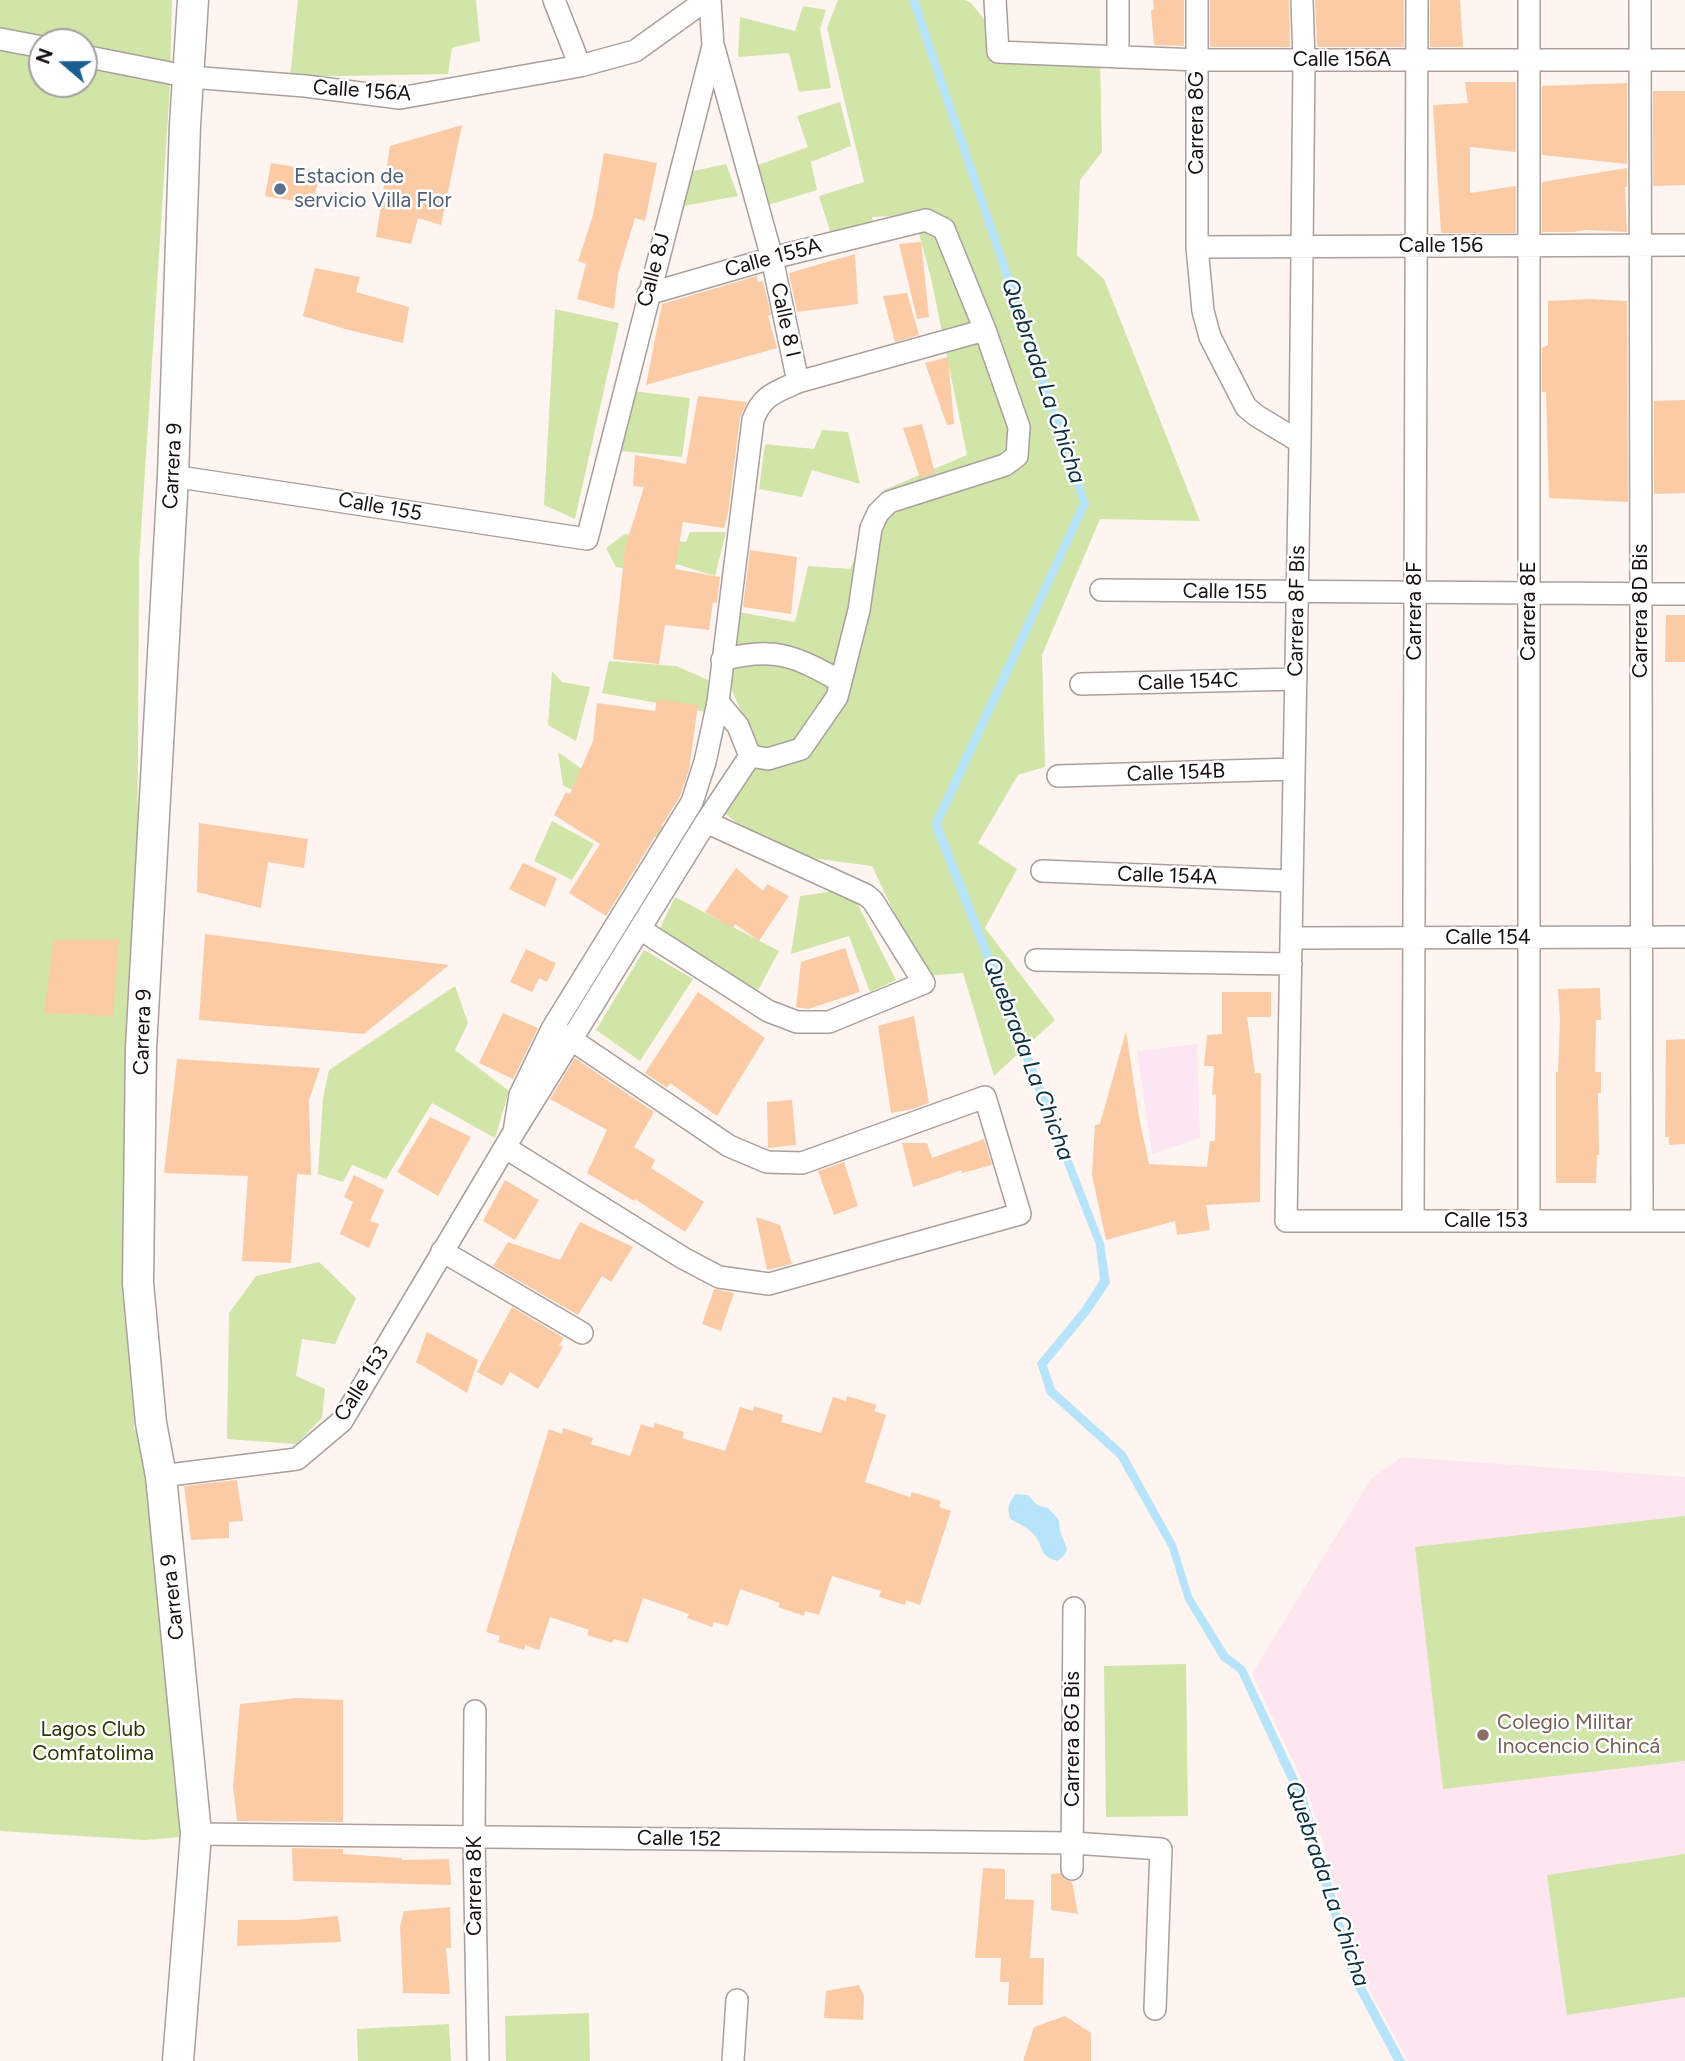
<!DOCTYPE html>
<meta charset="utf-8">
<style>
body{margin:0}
#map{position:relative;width:1685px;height:2061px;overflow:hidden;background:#fef5f1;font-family:Figtree,sans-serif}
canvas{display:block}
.north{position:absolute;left:28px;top:28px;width:70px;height:70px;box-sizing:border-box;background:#fff;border:2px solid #a19f9f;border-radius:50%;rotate:290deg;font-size:19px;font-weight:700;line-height:28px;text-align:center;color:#14100e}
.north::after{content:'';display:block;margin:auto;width:24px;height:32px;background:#195e93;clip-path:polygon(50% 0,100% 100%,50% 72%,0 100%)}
</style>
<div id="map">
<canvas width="1685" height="2061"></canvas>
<div class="north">N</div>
</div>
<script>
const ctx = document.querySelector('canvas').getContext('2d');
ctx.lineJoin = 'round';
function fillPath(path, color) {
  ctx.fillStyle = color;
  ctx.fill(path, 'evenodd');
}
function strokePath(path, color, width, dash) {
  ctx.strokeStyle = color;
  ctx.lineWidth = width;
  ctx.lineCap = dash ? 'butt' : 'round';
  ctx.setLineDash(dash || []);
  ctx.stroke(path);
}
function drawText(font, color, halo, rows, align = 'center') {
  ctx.font = font + ' Figtree,sans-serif';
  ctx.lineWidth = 5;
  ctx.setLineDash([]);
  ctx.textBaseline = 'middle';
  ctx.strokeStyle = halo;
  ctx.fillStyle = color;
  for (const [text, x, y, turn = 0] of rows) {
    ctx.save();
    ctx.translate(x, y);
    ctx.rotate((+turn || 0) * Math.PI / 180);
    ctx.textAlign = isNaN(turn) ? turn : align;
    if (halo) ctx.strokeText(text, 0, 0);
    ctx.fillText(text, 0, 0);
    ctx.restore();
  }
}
const industrial = new Path2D(`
 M1197 1044 1200 1138 1152 1154 1137 1051Z`);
const education = new Path2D(`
 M1402 1457 1685 1477V2061H1408L1359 1971 1309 1795 1252 1674 1371 1479Z`);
const green = new Path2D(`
 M0 0H172L170 85 139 563 134 1430 148 1428 195 1836 145 1840 0 1831V47L42 56V84H84V42L0 45Z
 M298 0H476L480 41 452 48 448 74 290 77Z
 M838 0H965L971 3 1017 60H1100L1102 152 1080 180 1077 255 1104 279 1200 521 1100 519 1042 655 1045 767 1018 775 978 843 1017 869 985 928 1055 1020 994 1076 963 973 924 976 872 866 774 853 722 811 754 741 731 688 738 612 795 622 808 566 850 569 884 490 967 455 931 278 914 215 872 217 873 223 831 234 819 196 864 182 827 28Z
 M803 6 826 10 820 29 831 88 799 92 789 53 738 57 740 17 795 31Z
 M840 102 851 146 811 162 817 190 768 205 758 165 808 147 797 116Z
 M726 164 738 196 678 207 689 172Z
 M555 309 619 323 575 519 544 505Z
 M632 391 690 398 682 457 620 451Z
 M822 430 848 432 860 484 812 470 802 497 759 489 765 444 814 449Z
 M690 532H726L715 576 673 563 669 574 616 567 606 548 625 534 686 542Z
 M609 661 676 666 708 680 707 712 602 693Z
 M552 671 562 682 590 687 576 741 548 725Z
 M558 752 665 828 659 839 563 785Z
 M552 821 594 844 572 880 534 861Z
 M850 889 896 980 870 992 849 936 791 954 800 896Z
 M675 897 779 951 756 994 660 928Z
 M644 950 693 979 640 1061 596 1030Z
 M455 986 468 1023 455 1050 509 1091 495 1138 432 1103 386 1179 352 1165 343 1182 318 1174 323 1098 329 1070Z
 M319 1262 356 1298 335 1344 302 1339 296 1376 325 1389 322 1418 296 1444 227 1439 229 1313 256 1276Z
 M1685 1516V1761L1443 1789 1415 1547Z
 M1186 1664 1188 1816 1106 1817 1104 1666Z
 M1685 1854V1997L1567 2015 1547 1875Z
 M589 2013 590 2061H506L505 2016Z
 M449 2024 451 2061H358L357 2029Z`);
const water = new Path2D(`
 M909 0H918L1089 504 941 824 1104 1243 1110 1283 1090 1313 1047 1365 1055 1389 1125 1452 1176 1544 1192 1596 1228 1654 1245 1667 1306 1796 1357 1972 1405 2061H1394L1349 1976 1297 1799 1238 1672 1221 1660 1185 1600 1169 1548 1118 1458 1047 1394 1037 1363 1082 1308 1100 1280 1096 1245 931 824 1080 503Z
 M1016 1494 1028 1495 1037 1505 1048 1508 1059 1520 1060 1531 1067 1549 1064 1556 1057 1561C1038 1555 1045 1549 1035 1536 1029 1528 1020 1524 1010 1519 1007 1507 1008 1503 1016 1494Z`);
const building = new Path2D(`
 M1153 0H1184V46L1154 45 1151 10H1154Z
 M1210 0H1289L1290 47H1210Z
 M1315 0H1404V47H1317Z
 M1430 0H1460L1463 47H1430Z
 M1465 82H1516V152L1470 147V193L1516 186V233H1441L1433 105 1468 103Z
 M1627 83V164L1542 155V86Z
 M1653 91H1685V185L1653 186Z
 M462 125 441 225 418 218 411 244 376 237 390 146Z
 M604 153 657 163 645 221 635 218 618 274 614 309 577 299 586 264 578 261 593 215Z
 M271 163 320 171 313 204 265 196Z
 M1627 168V187H1625L1627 232 1584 230 1574 232H1542V182Z
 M921 242 929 317 917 319 899 244Z
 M855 254 858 304 797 312 789 273Z
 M315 268 360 277 356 292 409 307 403 343 345 329 303 316Z
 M757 276 758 282 763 281 771 315 768 316 777 348 646 385 662 304Z
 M907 293 919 335 895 342 883 296Z
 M1589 299 1627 301 1628 502 1549 498 1546 392H1542V348L1548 345V301Z
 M948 357 954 424 947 425 925 363Z
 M698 396 747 402 740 418 728 513 724 528 683 522 675 569 720 577 717 603 713 602 709 630 665 625 659 664 613 659 625 548 644 487 633 486 635 455 686 464Z
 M1685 400V493L1654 494V401Z
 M922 424 935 473 920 478 903 428Z
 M750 550 797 557 791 614 743 607Z
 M1666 615H1685V662H1665Z
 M657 699 698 705 689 770 680 796 606 916 569 893 600 844 554 815 566 792 570 794 593 741 597 703 655 711Z
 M199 823 308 839 304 868 268 862 261 908 197 892Z
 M523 863 557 878 545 907 509 889Z
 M736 868 763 891 767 884 789 896 759 941 735 924 733 928 705 912Z
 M205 934 359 954 449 965 364 1034 199 1020Z
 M119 939 113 1016 44 1013 54 940Z
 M845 948 860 992 808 1009 796 1007 801 962Z
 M526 949 556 963 547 982 539 978 532 992 510 982Z
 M1600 988 1601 1020H1596L1595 1072H1601V1093H1598L1599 1155H1597L1596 1183H1556V1072H1558L1560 1021 1558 989Z
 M698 992 765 1038 717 1116 670 1083 667 1088 645 1073Z
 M1222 992H1271V1017H1247L1255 1073H1261L1260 1202 1206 1205 1210 1230 1177 1235 1175 1221 1106 1240 1092 1175 1095 1125 1100 1124 1126 1031 1139 1117 1149 1164 1207 1167 1210 1141H1215L1216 1094 1212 1095 1214 1066H1204L1207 1035 1222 1034Z
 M503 1013 538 1028 513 1079 479 1063Z
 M914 1016 929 1103 912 1109 891 1113 878 1026Z
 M1685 1039V1144L1669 1145V1137H1665L1666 1040Z
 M575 1058 654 1112 634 1147 655 1160 651 1168 704 1202 685 1232 635 1199 634 1201 587 1173 607 1130 550 1099Z
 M177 1059 320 1068 309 1100 311 1175 297 1174 291 1263 242 1261 248 1176 164 1173Z
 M792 1100 796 1145 768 1148 767 1102Z
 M430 1117 471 1137 438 1196 397 1172Z
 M984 1139 992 1165 962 1173V1170L913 1187 902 1143H927L932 1158Z
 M844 1162 858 1206 834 1215 818 1171Z
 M354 1175 384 1190 370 1221 379 1224 369 1248 340 1234 353 1202 344 1197Z
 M505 1180 539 1200 515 1240 483 1221Z
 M756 1217 780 1225 792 1264 767 1270Z
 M580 1222 633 1247 611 1282 602 1276 578 1315 493 1266 508 1242 560 1260Z
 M714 1289 734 1293 721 1331 702 1324Z
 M512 1307 564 1338 559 1345 563 1347 538 1389 510 1372 502 1386 477 1372Z
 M427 1332 478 1360 467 1393 416 1362Z
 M847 1396 877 1405 874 1411 886 1415 865 1482 910 1497 912 1492 941 1501 939 1507 951 1511 920 1605 906 1600 905 1605 879 1597 881 1591 832 1576 819 1615 805 1611 804 1616 778 1607 780 1603 740 1589 728 1626 714 1622 712 1627 687 1618 689 1614 643 1598 628 1643 614 1639 612 1643 587 1635 589 1630 550 1617 539 1650 525 1645 524 1650 498 1642 500 1636 486 1632 549 1429 562 1434 563 1428 593 1438 591 1444 630 1456 641 1424 653 1428 655 1423 684 1432 682 1438 725 1451 740 1407 753 1411 754 1406 783 1415 781 1422 821 1433 833 1397 846 1401Z
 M237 1480 243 1521 229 1522V1538L191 1540 184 1486Z
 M297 1698 343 1700V1822L237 1821 233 1787 240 1704Z
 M292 1848 343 1849V1854L402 1858V1860L449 1859 451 1885 293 1881Z
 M983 1868 1005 1869V1899L1034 1900 1030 1958H1044L1043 2005H1008L1009 1982H1000L1001 1958H975Z
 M1060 1873 1065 1880 1072 1882 1078 1914 1051 1910V1874Z
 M450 1907 451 1948H446L450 1994 403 1993 400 1926 404 1911Z
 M338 1916 341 1942 237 1946 238 1920H295Z
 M859 1985 864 1996 863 2020 824 2018 826 1991Z
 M1065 2016 1091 2033V2061H1023L1034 2027Z`);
const street = new Path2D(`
 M554 0 580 66
 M995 0 998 52 1198 60H1685
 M1118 0V57
 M1197 0V247L1203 311 1210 337 1246 407 1257 416 1300 442
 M1302 0 1304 60 1300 442 1286 1221H1685
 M1529 0V1221
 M1640 0 1642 1221
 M0 39 42 47
 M714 48 772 258 798 382
 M84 56 190 77 305 86 400 98 580 66 635 51 706 0
 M1197 247 1685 245
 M648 294 772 258 926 220 944 229 985 330 1019 427 1017 456 1005 465 889 502 878 513 871 528 859 610 837 697 801 749 768 759 750 756
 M173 476 587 539 713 46 710 0
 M1101 590 1685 594
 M722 660C774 646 795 656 840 681
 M1081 684 1296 679
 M718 702 738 726 750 756
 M1058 776 1294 769
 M1042 871 1292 881
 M640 929 768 1011 797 1022H829L924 983 873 901 866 895 706 822
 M1291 938 1685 937
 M1036 960 1291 964
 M514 1132 520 1095 552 1029 692 802 705 762 718 702 753 420C762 395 776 392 798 382L985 330
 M506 1148 683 1258 719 1277 769 1284 1020 1214 985 1097 802 1163 767 1162 729 1146 572 1040 552 1029
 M1413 1221 1417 0
 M442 1251 582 1333
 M161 1476 297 1459 342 1421 514 1132 706 822 750 756
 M475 1711 474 1837 478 2061
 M196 1834 1073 1843 1161 1849 1155 2009
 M1072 1869 1074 1608
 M733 2061 737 2000`);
const secondary = new Path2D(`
 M178 2061 196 1834 161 1476 151 1423 138 1283 141 1048 173 476 185 125 193 0`);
const markers = [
 [280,189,7,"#5c6f8a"],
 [1483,1735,7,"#8d6e63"]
];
const streetNames = [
 ["Calle 156A",1342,60],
 ["Calle 156A",362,91,4],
 ["Carrera 8G",1197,123,-90],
 ["Calle 156",1441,246],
 ["Calle 155A",773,258,-15],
 ["Calle 8J",654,270,-75],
 ["Calle 8 I",785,320,78],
 ["Carrera 9",173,466,-87],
 ["Calle 155",380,507,10],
 ["Calle 155",1225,592,1],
 ["Carrera 8F Bis",1297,611,-89],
 ["Carrera 8F",1415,611,-90],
 ["Carrera 8E",1529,611,-90],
 ["Carrera 8D Bis",1641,611,-90],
 ["Calle 154C",1188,682,-2],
 ["Calle 154B",1176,773,-2],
 ["Calle 154A",1167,876,2],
 ["Calle 154",1488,938],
 ["Carrera 9",143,1032,-88],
 ["Calle 153",1486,1221],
 ["Calle 153",362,1384,-58],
 ["Carrera 9",173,1597,-96],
 ["Carrera 8G Bis",1073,1739,-90],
 ["Calle 152",679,1839,1],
 ["Carrera 8K",475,1886,-90]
];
const serviceNames = [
 ["Estacion de",294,177],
 ["servicio Villa Flor",294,201]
];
const educationNames = [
 ["Colegio Militar",1497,1723],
 ["Inocencio Chincá",1497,1747]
];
const parkNames = [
 ["Lagos Club",93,1730],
 ["Comfatolima",93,1754]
];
const waterNames = [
 ["Quebrada La Chicha",1043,381,71],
 ["Quebrada La Chicha",1028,1059,69],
 ["Quebrada La Chicha",1327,1884,71]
];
fillPath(industrial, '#fde6f3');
fillPath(education, '#fee6f0');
fillPath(green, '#d0e5a7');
fillPath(water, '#b8e4fb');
fillPath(building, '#fbcba5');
strokePath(street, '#aa9f9b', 24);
strokePath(secondary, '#aa9f9b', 33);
strokePath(street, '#fff', 21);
strokePath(secondary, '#fff', 30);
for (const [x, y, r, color] of markers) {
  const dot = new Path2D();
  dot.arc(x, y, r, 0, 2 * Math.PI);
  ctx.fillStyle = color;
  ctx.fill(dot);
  strokePath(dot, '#fff', 2.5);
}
drawText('21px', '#14100e', '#fff', streetNames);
drawText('21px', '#4e5e75', '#fff', serviceNames, 'left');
drawText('21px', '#785e54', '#fff', educationNames, 'left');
drawText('21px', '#2a3703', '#fff', parkNames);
drawText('italic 23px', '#0b2f3e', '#fff', waterNames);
</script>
